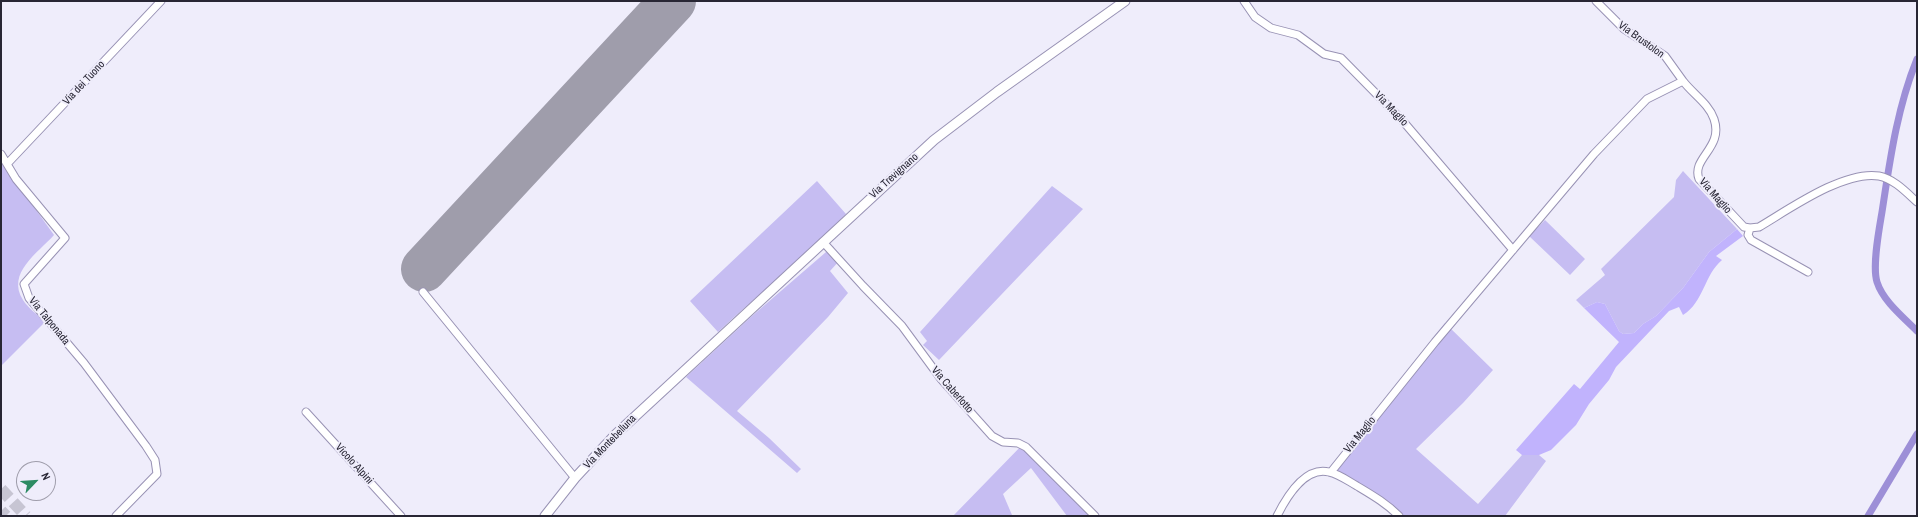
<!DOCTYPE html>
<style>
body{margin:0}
#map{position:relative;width:1918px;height:517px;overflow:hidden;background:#efedfb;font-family:"Archivo Narrow",sans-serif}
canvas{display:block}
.frame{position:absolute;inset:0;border:2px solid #282634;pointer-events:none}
.north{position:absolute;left:16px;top:461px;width:40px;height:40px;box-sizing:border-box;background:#efedfb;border:1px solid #9f9dab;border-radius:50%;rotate:65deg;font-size:11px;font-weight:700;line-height:16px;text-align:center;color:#282634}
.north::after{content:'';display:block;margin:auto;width:14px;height:18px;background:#2c8b63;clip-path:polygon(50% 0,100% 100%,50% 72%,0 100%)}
</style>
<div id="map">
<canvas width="1918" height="517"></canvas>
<div class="frame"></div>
<div class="north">N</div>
</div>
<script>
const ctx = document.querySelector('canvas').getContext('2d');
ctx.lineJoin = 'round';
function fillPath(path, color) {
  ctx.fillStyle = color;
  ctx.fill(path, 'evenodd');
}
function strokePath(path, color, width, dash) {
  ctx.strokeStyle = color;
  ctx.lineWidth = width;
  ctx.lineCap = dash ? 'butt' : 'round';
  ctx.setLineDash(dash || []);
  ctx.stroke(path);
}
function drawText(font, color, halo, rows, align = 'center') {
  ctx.font = font + ' "Archivo Narrow",sans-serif';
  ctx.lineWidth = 4;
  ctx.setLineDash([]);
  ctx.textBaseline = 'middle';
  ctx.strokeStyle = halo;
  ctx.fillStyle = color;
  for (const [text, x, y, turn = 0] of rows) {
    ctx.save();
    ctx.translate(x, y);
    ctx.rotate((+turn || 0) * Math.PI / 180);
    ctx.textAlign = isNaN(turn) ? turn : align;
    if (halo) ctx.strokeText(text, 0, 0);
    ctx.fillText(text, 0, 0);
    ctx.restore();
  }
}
const green = new Path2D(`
 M1 161 54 235C38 253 6 273 23 300 28 308 38 315 45 322L1 366Z
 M1683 171 1737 229 1709 252 1683 288 1656 316 1643 324 1634 333 1623 334 1619 331 1605 304 1597 302 1584 308 1576 300 1605 275 1601 269 1674 197 1676 180Z
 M817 181 846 214C807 257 760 292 718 332L690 301Z
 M1052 186 1083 209 939 360 923 345 927 341 920 332Z
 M1545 220 1585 259 1570 275 1529 236Z
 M833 246 840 260 830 271 848 293 828 317 737 411 769 438 801 469 797 473 686 377 752 316Z
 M1445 323 1493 370 1463 403 1416 449 1478 504 1522 455H1539L1546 461 1505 516H1400L1329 469Z
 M1025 442 1099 516H1067L1031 468 1003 494 1012 515 1011 516H953Z`);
const forest = new Path2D(`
 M1737 229 1743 236 1716 256 1722 260C1704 275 1704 302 1683 315L1679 307 1669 311 1616 367 1609 380 1589 404 1576 425 1551 450 1539 455H1522L1516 450 1574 384 1580 389 1619 342 1584 308 1597 302 1605 304 1619 331 1623 334 1634 333 1643 324 1656 316 1683 288 1709 252Z`);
const canal = new Path2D(`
 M1917 59C1897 108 1890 160 1882 212 1879 230 1872 266 1877 282 1883 301 1903 317 1917 331
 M1868 516 1917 434`);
const runway = new Path2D(`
 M424 269 673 1`);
const highwayTunnel = new Path2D(`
 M1 489 26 516
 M1 511 6 516`);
const street = new Path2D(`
 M1244 1 1255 17 1271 28 1298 35 1324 54 1341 58 1402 120 1513 250
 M1596 1 1624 29 1665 56 1683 81
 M1 154 16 179 65 238 24 284 29 298 84 363 146 446 155 460 157 474 116 516
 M7 164 161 1
 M1750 228 1748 235 1751 240 1808 272
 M823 242 863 286 902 326 941 379 992 436 1003 442 1018 443 1026 447 1095 516
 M423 292 575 478
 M306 412 401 516
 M1331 472 1435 342 1594 154 1647 99 1683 81C1693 94 1709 104 1714 119 1724 148 1691 158 1699 179L1744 227 1750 228 1759 227C1788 210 1844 170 1879 176 1894 179 1906 192 1917 202
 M1277 516C1286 498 1305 466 1329 472 1339 474 1348 481 1357 486 1372 495 1386 503 1399 516`);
const secondary = new Path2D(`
 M545 516 575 478 615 435 934 140 997 92 1125 1`);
const streetNames = [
 ["Via Brustolon",1641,40,36],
 ["Via dei Tuono",84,83,-47],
 ["Via Maglio",1391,109,46],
 ["Via Trevignano",894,176,-42],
 ["Via Maglio",1715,196,49],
 ["Via Talponada",49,321,51],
 ["Via Caberlotto",952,390,49],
 ["Via Maglio",1360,435,-51],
 ["Via Montebelluna",610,442,-46],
 ["Vicolo Alpini",354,464,48]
];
fillPath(green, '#c6bdf2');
fillPath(forest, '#c1b3fd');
strokePath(canal, '#9d8fd7', 7);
strokePath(runway, '#9f9dab', 46);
strokePath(highwayTunnel, '#c7c5d3', 12, [12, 6]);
strokePath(street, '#9892b4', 9);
strokePath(secondary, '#9892b4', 11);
strokePath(street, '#fff', 7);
strokePath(secondary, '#fff', 9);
drawText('11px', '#282634', '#efedfb', streetNames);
</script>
